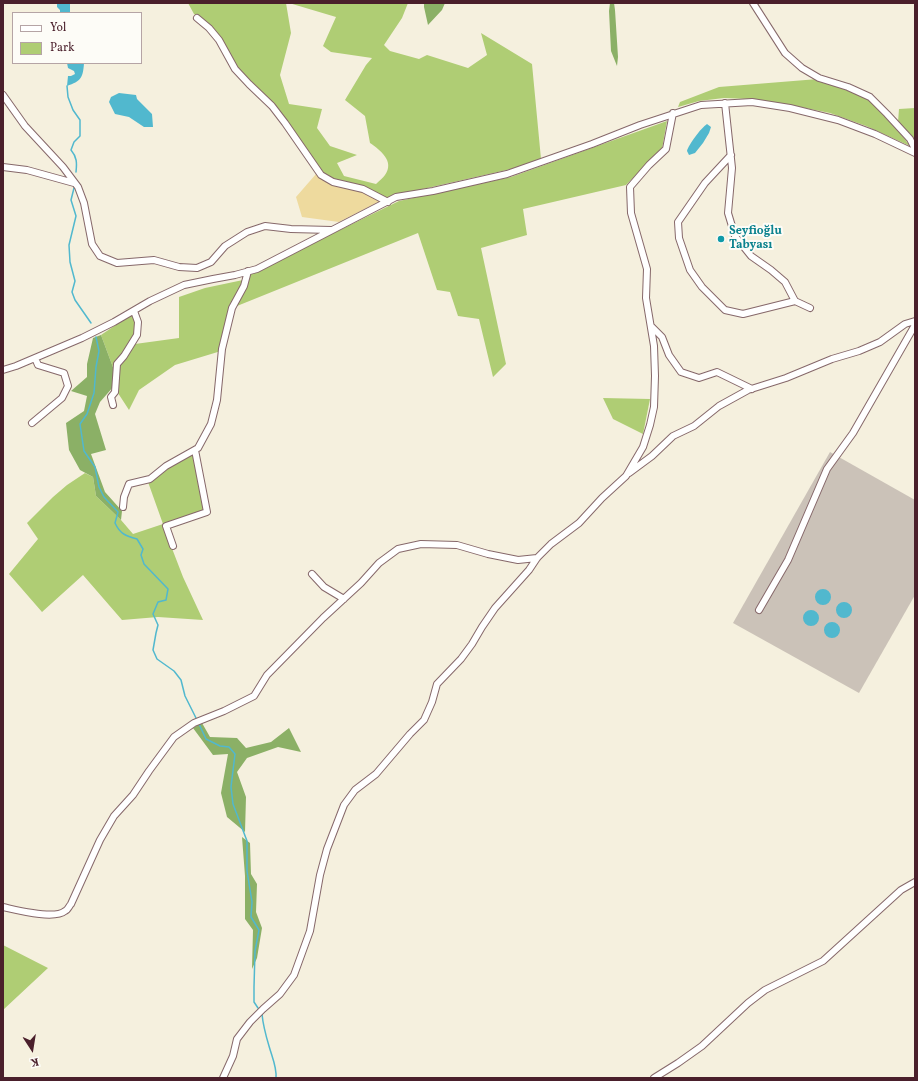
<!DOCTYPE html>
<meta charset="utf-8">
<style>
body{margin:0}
#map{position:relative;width:918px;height:1081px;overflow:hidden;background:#f5f0de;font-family:Vollkorn,serif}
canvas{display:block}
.frame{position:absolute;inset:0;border:4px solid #4a1f2b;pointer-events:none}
.legend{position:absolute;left:12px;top:12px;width:130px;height:52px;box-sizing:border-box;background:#fdfcf7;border:1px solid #b5a4a5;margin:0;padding:5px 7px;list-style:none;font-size:12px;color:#4a1f2b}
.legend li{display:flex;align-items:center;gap:8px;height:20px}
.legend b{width:20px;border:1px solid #b5a4a5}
.north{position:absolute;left:12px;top:1029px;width:40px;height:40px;-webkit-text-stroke:3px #fdfcf7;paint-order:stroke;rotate:168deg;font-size:11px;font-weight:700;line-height:16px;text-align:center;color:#4a1f2b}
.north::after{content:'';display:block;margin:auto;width:14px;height:18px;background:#4a1f2b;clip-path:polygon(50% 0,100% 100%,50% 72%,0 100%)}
</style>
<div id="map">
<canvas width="918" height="1081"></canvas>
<div class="frame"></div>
<ul class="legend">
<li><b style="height:5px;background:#fff"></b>Yol</li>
<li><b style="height:11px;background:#afcd74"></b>Park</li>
</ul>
<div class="north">K</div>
</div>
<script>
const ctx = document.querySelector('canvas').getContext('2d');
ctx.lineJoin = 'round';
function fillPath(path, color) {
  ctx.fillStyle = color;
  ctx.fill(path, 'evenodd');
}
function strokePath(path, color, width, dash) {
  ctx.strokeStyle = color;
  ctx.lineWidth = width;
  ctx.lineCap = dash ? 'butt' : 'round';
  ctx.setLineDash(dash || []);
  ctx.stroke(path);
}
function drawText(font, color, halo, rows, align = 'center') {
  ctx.font = font + ' Vollkorn,serif';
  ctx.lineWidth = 4;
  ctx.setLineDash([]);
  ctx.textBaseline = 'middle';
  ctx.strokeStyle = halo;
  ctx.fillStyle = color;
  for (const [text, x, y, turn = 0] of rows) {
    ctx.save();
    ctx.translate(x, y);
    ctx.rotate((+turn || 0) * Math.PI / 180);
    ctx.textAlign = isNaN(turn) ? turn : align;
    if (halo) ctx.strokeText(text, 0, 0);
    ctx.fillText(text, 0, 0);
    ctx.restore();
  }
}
const industrial = new Path2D(`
 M830 452 915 500V595L859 693 733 623Z`);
const green = new Path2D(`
 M188 3H286L291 33 280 75 289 104 322 109 317 128 330 146 357 155 337 163 344 176 376 184C379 181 383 178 385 175 395 161 380 150 370 143L365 116 345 100 366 65 372 58 331 52 323 46 336 17 289 3H408L402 18 384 45 390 51 419 59 427 55 468 68 487 55 481 33 532 64 541 159 511 169 392 196 384 199 334 180 323 174 292 129 237 69 211 27 194 14Z
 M818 79 847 89 869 99 891 121 910 146 866 126 830 113 790 105 749 99 724 98 699 101 678 107 680 102 719 87Z
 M915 108V144L898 122 899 109Z
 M667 121 662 149 626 185 523 209 527 235 481 248 506 364 493 377 479 319 458 316 450 292 437 290 418 233 237 306 246 287 250 274 399 201 511 177Z
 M243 280 221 351 175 365 139 390 129 410 116 390 118 366 135 344 179 338V297L205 288Z
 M132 314 137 323 135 335 114 370 101 335Z
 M603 398 650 399 643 434 613 419Z
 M194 452 205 511 163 525 183 577 203 620 158 617 122 620 83 575 42 612 9 574 38 539 27 523 53 497 67 485 85 473 93 477 96 496 121 520 133 534 163 524 148 482 166 468Z
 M3 945 48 968 3 1010Z`);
const forest = new Path2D(`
 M424 3H445L442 10 428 25 424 7Z
 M610 3H614L615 10 618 57 617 66 611 51 609 11Z
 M101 335 114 370V386L100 402 95 414 106 450 91 454 105 492 122 511 121 520 96 496 93 477 80 470 69 450 66 423 84 411 87 396 71 391 87 377V364L93 338Z
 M202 723 210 737 237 738 246 748 271 742 289 728 301 752 278 747 247 758 237 772 246 797 245 832 227 817 221 793 228 754 213 755 193 728Z
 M242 837 250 843 251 874 257 884 256 912 262 928 257 958 252 969 253 930 245 919V876Z`);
const sand = new Path2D(`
 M316 174 330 183 363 190 382 200 339 222 302 217 296 197Z`);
const water = new Path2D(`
 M57 3H70V13H60V10L57 7Z
 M67 63H84C83 78 81 81 67 86L68 76H71L75 74 74 71 68 68Z
 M119 93 136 95 137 99 152 114 153 127H144L129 117 115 114 109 102 111 97Z
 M707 124 711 127 709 133 703 143 695 153 689 155 687 151C689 144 701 128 707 124Z
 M815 597a8 8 0 1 1 16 0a8 8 0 1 1-16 0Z
 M836 610a8 8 0 1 1 16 0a8 8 0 1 1-16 0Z
 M803 618a8 8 0 1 1 16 0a8 8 0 1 1-16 0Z
 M824 630a8 8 0 1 1 16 0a8 8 0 1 1-16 0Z`);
const stream = new Path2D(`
 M67 86 68 97 73 110 80 120V136L74 142 71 150C77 157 77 163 76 172
 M74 188 71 200 76 216 69 245 70 262 75 281 72 292 75 300 91 323
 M96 337 99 351 96 367 94 393 87 414 80 424 84 451 95 467 99 487 104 497 118 512 115 523C120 534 126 536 137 539L143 549 141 555 144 564 168 589 166 600 158 602 153 614 158 625 156 633 153 650 157 659 174 671 181 680 185 696 196 718
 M199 724 206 739 220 746 229 747 235 754 231 787 233 804 247 841V871L252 902 251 917 259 930 255 951 254 987V1002L258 1008
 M262 1014C263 1025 266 1036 269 1046 272 1057 277 1067 276 1078`);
const minor = new Path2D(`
 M753 3 785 53 802 68 819 78 848 87 870 97 887 114 910 139 915 149
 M197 18 209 28 219 40 235 69 249 84 272 106 285 123 321 175 333 182 363 189 388 202
 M3 95 25 126 63 167 78 187 84 203 92 244 100 256 117 263 154 260 179 267 197 268 211 262 225 246 247 232 265 226 291 229 331 230
 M725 103 732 168 728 213 735 236 751 256 771 270 785 282 795 301 810 308
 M731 155 705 183 678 222 679 238 690 270 702 287 725 310 743 314 795 301
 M3 167 27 170 74 183
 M651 326 662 337 669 355 681 372 699 378 717 372 752 389
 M3 370 16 366 82 338 114 322 150 301 184 285 213 279 235 275 257 269 396 197 433 191 507 174 592 144 640 125 701 105 752 102 790 108 838 120 875 134 915 153
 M113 405 111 397 115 392 117 364 124 356 137 335 138 322 134 311
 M32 423 62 398 68 386 64 373 38 365 35 358
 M629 473 652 456 673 436 694 426 719 406 748 390 786 378 832 359 859 351 880 342 905 324 915 321
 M123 507 124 497 129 484 150 479 166 466 198 448 211 424 217 400 222 349 232 308 244 286 248 271
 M173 546 166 526 207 512 195 450
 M312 574 324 587 344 599
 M759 610 788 560 827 469 853 433 915 325
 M3 907C17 910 54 920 65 911 68 910 69 906 71 904L100 840 114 816 133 795 149 771 174 737 194 723 224 711 254 696 267 675 323 618 361 583 379 563 398 549 421 544 457 545 488 554 518 560 537 558
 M223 1078 233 1056 237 1039 250 1022 263 1009 280 994 294 975 310 931 320 875 327 849 344 805 355 790 376 774 410 734 424 720 432 702 437 684 461 659 472 644 482 627 495 608 529 570 537 558 551 544 579 523 602 498 626 476 643 447 650 425 654 407 655 376 654 346 646 298 647 269 631 213 630 187 649 165 666 149 673 113
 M654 1078 678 1063 702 1046 748 1003 765 990 823 961 901 890 915 882`);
const markers = [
 [721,239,4,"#0f9aa8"]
];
const cultureNames = [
 ["Seyfioğlu",729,232],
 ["Tabyası",729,246]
];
fillPath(industrial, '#cbc2b8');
fillPath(green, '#afcd74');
fillPath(forest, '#8bb066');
fillPath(sand, '#eeda9e');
fillPath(water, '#51b8ce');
strokePath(stream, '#51b8ce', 1.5);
strokePath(minor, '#86686a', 8);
strokePath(minor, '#fff', 6);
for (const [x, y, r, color] of markers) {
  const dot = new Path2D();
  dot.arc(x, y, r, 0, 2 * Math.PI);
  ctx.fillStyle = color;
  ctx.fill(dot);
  strokePath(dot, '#fdfcf7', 1.5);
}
drawText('bold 12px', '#0d838f', '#fdfcf7', cultureNames, 'left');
</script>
